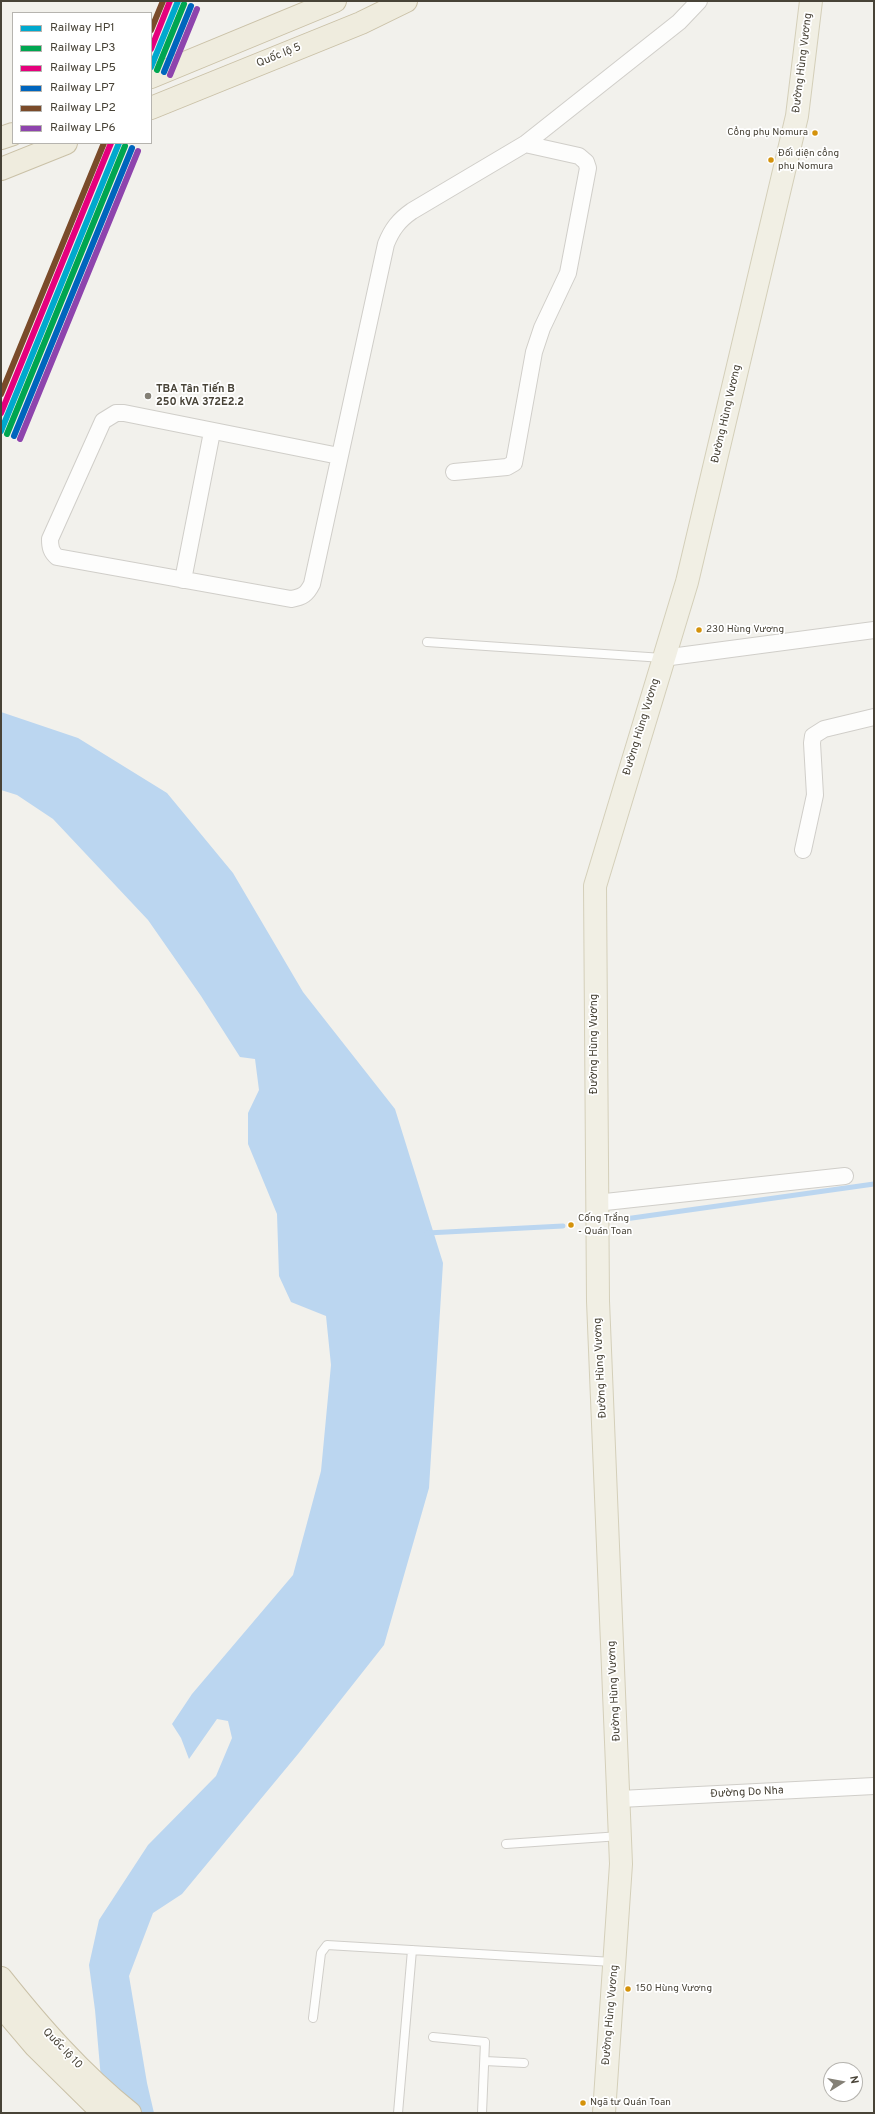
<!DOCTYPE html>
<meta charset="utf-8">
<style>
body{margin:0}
#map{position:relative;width:875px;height:2114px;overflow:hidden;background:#f2f1ec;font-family:Overpass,sans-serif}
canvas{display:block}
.frame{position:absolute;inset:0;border:2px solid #484337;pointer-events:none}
.legend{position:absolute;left:12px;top:12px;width:140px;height:132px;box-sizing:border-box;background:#fff;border:1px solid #b6b4af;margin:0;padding:5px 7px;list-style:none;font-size:12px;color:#484337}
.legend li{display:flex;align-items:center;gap:8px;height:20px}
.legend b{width:20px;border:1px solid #b6b4af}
.north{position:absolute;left:823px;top:2062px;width:40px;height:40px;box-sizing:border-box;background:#fff;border:1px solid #b6b4af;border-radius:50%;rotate:79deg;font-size:11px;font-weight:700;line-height:16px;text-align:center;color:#484337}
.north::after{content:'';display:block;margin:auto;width:14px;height:18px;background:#848076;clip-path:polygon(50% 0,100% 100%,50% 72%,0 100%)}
</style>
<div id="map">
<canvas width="875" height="2114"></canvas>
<div class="frame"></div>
<ul class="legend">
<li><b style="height:5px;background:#00a9ce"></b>Railway HP1</li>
<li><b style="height:5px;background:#00a651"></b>Railway LP3</li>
<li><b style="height:5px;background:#e5007d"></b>Railway LP5</li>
<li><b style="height:5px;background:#0065bd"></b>Railway LP7</li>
<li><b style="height:5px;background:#7a4b2a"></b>Railway LP2</li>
<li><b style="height:5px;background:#8e44ad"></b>Railway LP6</li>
</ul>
<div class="north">N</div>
</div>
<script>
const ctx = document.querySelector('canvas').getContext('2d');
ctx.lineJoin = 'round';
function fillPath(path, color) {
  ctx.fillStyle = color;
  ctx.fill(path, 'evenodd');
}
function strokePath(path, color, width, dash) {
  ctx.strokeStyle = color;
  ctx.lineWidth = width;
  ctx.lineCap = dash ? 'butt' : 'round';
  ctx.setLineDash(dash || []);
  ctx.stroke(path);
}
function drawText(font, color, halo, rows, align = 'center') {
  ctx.font = font + ' Overpass,sans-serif';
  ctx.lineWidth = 3.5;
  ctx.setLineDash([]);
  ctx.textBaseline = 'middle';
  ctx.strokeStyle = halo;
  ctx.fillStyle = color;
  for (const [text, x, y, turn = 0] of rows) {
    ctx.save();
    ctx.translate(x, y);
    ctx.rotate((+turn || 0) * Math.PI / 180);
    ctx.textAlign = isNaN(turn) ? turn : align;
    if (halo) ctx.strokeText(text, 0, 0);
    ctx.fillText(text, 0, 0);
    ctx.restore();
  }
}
const water = new Path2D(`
 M1 712 78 738 167 793 233 873 303 992 395 1109 443 1263 429 1488 384 1645 298 1754 182 1894 153 1913 129 1976 147 2083 154 2113H104L95 2010 89 1965 99 1920 148 1845 216 1776 232 1738 228 1721 217 1719 189 1759 181 1738 172 1724 192 1694 293 1575 321 1471 331 1365 326 1316 291 1302 279 1276 277 1214 248 1144V1113L259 1090 255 1059 240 1057 201 996 148 920 53 819 17 795 1 790Z`);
const stream = new Path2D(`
 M625 1219 874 1184
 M427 1233 563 1226`);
const service = new Path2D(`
 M427 642 663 658
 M506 1844 620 1836
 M313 2018 321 1953 327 1945 613 1962
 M433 2037 485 2042 482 2113
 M485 2061 524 2063
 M398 2113 412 1950`);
const minor = new Path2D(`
 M339 456 124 413H116L103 421 50 539C50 547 51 552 57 557L291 599C303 597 307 594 312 584L386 244C392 229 399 220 412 211L525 144 679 22 699 1
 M454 472 507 467 514 463 534 352 542 328 568 273 588 168 586 162 579 156 525 144
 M183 580 212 432
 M663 658 874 630
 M803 850 815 795 812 743 813 736 824 729 874 717
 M596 1203 845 1176
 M620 1799 874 1786`);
const primary = new Path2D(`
 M604 2113 621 1864 598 1301 595 886 687 582 797 116 811 1`);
const trunk = new Path2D(`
 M151 77 335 1
 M151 108 361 23 406 1
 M1 138 13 134
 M1 169 66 143
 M1 1978C40 2027 81 2074 130 2113
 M1 2006 35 2046 103 2113`);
const rail1 = new Path2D(`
 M151 67 178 1
 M1 431 119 143`);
const rail2 = new Path2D(`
 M157 70 184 4
 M7 434 125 146`);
const rail3 = new Path2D(`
 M151 49 170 1
 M1 413 111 143`);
const rail4 = new Path2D(`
 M164 72 191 6
 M14 436 132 148`);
const rail5 = new Path2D(`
 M151 30 163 1
 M1 394 104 143`);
const rail6 = new Path2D(`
 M170 75 197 9
 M20 439 138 151`);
const markers = [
 [815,133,3.5,"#d4920b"],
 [771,160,3.5,"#d4920b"],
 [148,396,4,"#848076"],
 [699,630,3.5,"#d4920b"],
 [571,1225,3.5,"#d4920b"],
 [628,1989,3.5,"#d4920b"],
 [583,2103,3.5,"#d4920b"]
];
const busNames = [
 ["Cổng phụ Nomura",808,133,"right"],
 ["Đối diện cổng",778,154],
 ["phụ Nomura",778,167],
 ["230 Hùng Vương",706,630],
 ["Cống Trắng",578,1219],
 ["- Quán Toan",578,1232],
 ["150 Hùng Vương",636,1989],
 ["Ngã tư Quán Toan",590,2103]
];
const streetNames = [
 ["Quốc lộ 5",279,56,-22],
 ["Đường Hùng Vương",803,63,-83],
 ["Đường Hùng Vương",727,414,-77],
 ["Đường Hùng Vương",642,727,-73],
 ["Đường Hùng Vương",595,1044,-90],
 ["Đường Hùng Vương",601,1368,-93],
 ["Đường Hùng Vương",615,1691,-93],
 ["Đường Do Nha",747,1793,-3],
 ["Đường Hùng Vương",611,2015,-85],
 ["Quốc lộ 10",62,2049,46]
];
const poiNames = [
 ["TBA Tân Tiến B",156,390],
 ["250 kVA 372E2.2",156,403]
];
fillPath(water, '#bbd6f0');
strokePath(stream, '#bbd6f0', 5);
strokePath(service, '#d0cec9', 10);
strokePath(minor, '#d0cec9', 18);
strokePath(primary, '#d4cfb9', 24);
strokePath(trunk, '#cac1a7', 24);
strokePath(service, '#fdfdfc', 8);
strokePath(minor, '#fdfdfc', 16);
strokePath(primary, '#f1efe4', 22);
strokePath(trunk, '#efecde', 22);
strokePath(rail1, '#00a9ce', 6);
strokePath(rail2, '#00a651', 6);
strokePath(rail3, '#e5007d', 6);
strokePath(rail4, '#0065bd', 6);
strokePath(rail5, '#7a4b2a', 6);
strokePath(rail6, '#8e44ad', 6);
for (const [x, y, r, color] of markers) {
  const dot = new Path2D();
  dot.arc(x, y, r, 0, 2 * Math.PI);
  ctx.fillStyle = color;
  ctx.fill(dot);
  strokePath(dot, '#fff', 1.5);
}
drawText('10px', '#484337', '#fff', busNames, 'left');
drawText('11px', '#484337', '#fff', streetNames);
drawText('bold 11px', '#484337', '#fff', poiNames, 'left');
</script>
